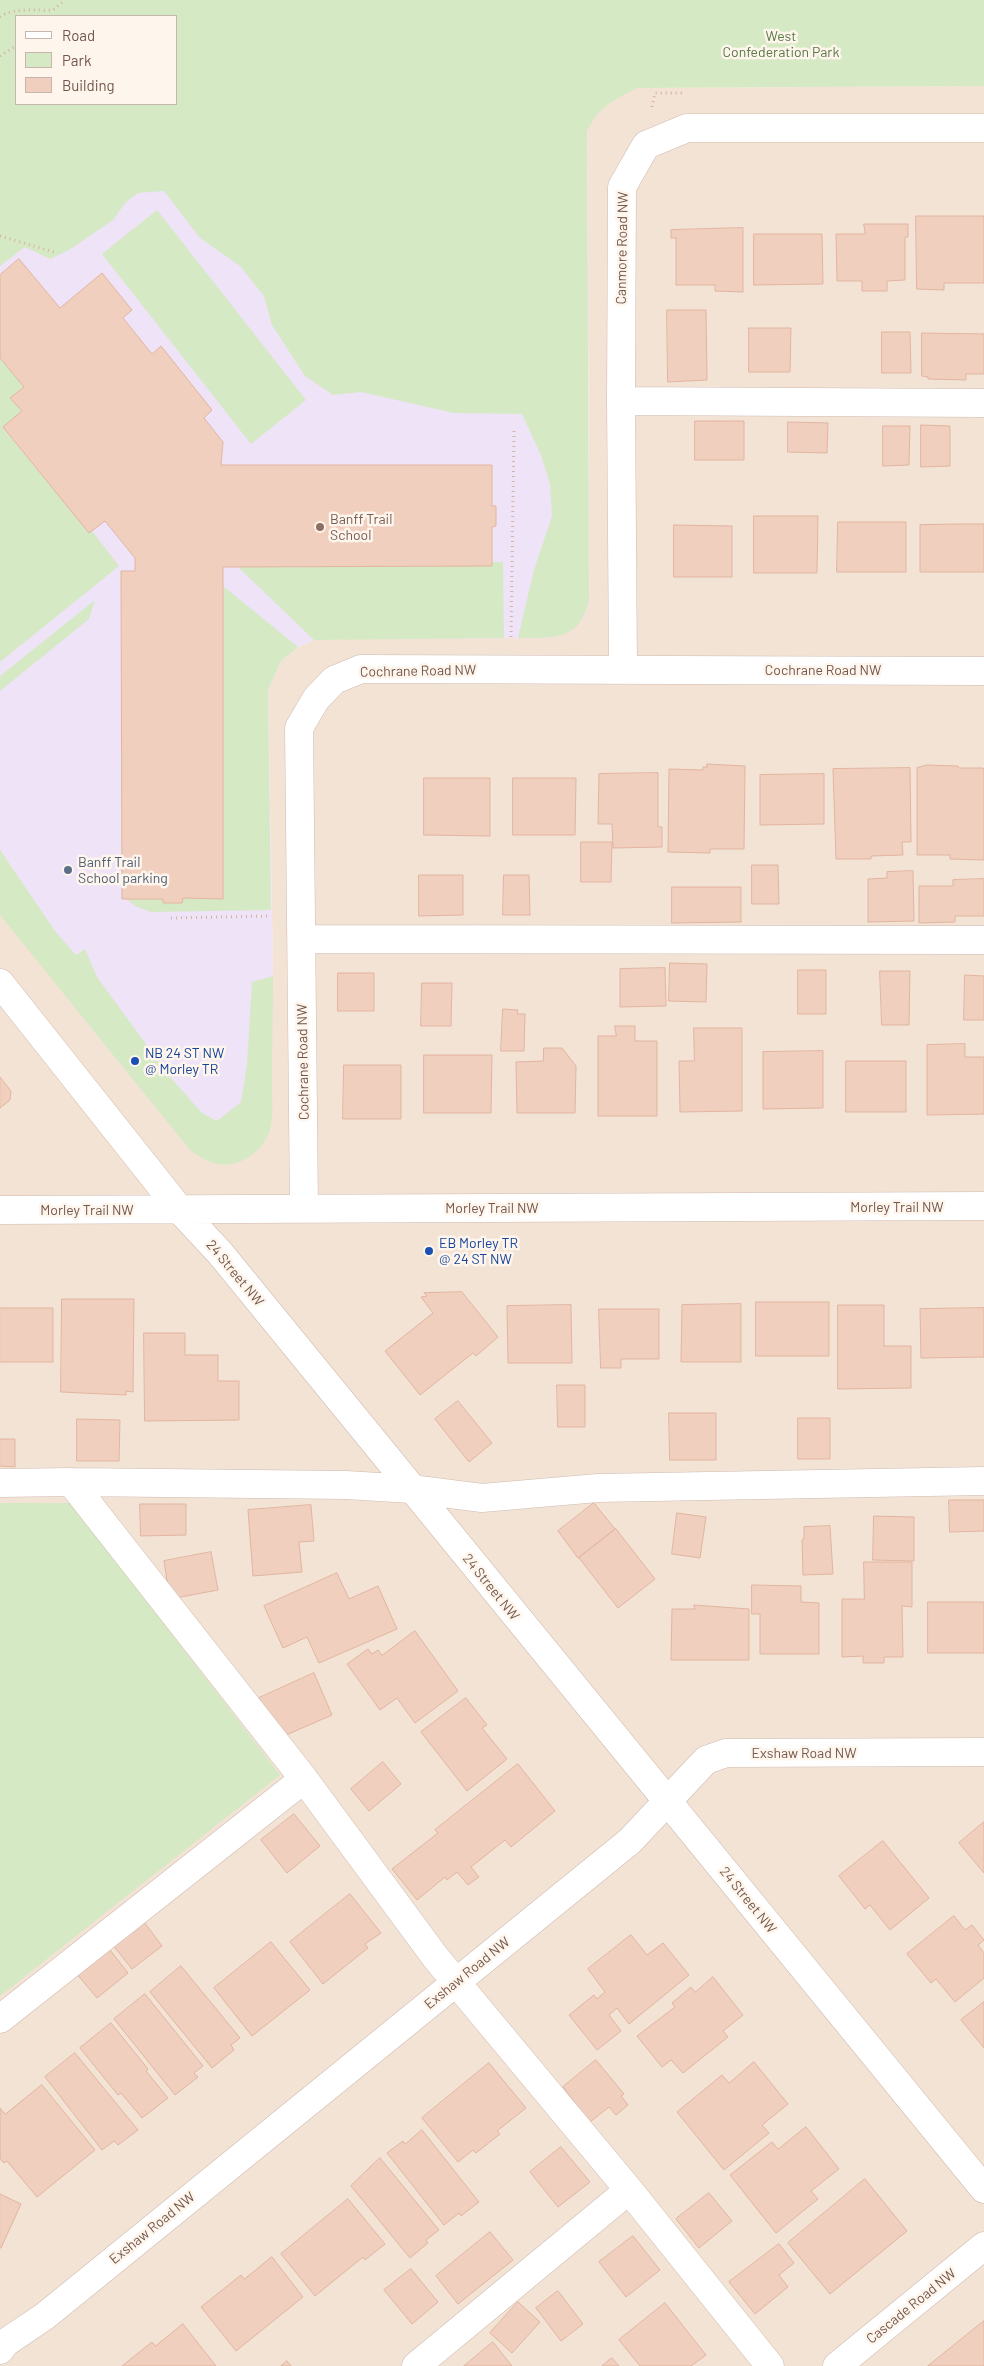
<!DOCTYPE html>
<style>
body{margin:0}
#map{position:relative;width:984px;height:2366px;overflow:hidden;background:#fcf2e7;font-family:Barlow,sans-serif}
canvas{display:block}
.legend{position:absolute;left:15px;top:15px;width:162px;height:90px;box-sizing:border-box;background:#fef6ed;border:1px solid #c7b6ad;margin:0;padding:6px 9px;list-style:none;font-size:15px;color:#74574c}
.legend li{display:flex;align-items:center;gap:10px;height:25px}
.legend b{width:25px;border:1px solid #c7b6ad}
</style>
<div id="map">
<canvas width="984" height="2366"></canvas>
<ul class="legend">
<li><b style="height:6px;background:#fff"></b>Road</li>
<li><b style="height:14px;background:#d6e9c5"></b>Park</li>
<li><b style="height:14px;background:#f0cfbf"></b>Building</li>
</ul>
</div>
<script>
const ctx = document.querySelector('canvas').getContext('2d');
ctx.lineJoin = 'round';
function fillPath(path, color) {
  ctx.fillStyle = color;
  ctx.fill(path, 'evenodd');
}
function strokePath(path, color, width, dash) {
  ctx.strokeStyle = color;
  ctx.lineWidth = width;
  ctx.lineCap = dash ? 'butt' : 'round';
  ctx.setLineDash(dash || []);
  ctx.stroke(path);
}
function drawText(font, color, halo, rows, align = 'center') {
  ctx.font = font + ' Barlow,sans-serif';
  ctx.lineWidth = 5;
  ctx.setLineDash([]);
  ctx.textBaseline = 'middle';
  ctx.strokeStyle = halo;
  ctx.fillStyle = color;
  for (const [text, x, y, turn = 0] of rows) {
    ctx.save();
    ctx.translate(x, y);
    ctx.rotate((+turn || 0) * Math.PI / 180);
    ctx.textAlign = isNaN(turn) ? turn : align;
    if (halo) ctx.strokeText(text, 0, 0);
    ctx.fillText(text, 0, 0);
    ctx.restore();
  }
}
const residential = new Path2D(`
 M578 80 637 88 984 86V2366H0V892L269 1096 273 976 268 690 281 661 298 647 317 639 340 640 589 479 587 123Z`);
const education = new Path2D(`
 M0 0H579L587 123 589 600 585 616 569 632 551 638 317 639 298 647 281 661 268 690 273 976 269 1096 210 1150 0 892ZM16 16H176V104H16Z`);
const green = new Path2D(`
 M0 0H984V86L637 88C614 100 599 106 587 131L589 600C580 641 553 638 518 638L534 570 552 516 550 484 541 455 522 414 454 413 361 392 333 395 305 376 272 325 264 296 240 266 200 238 164 191 138 193 125 203 113 220 69 250 50 259 25 247 0 266ZM16 16H176V104H16Z
 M157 210 306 400 251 444 102 254Z
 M0 358 24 387 10 398 22 411 3 428 89 533 92 531 119 566 0 662Z
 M492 562H503L504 638 314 640 238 567 492 566Z
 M223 586 298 647 281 661 268 690 271 910 151 912 135 906 127 899H163L164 903H182L183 898 223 899Z
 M95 600 89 619 0 691V676Z
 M0 850 55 931 76 955 85 949 97 977 170 1077 202 1113 217 1121 241 1102 247 1064 252 982 273 976C273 1012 272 1047 272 1083 272 1099 274 1118 269 1133 261 1153 239 1168 217 1164 207 1162 198 1156 190 1150L0 915Z
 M0 1503H71L280 1775 0 1996Z`);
const building = new Path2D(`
 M916 216H984V283H944V290L917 289Z
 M864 224H908V237H905V280L887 281V291H862V281H837L836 234H865Z
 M743 228V292L715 291V285H676V238H671V230Z
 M754 234H822L823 284 754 285Z
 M19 259 60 308 102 273 132 310 123 318 152 354 161 346 212 410 204 418 223 442 221 465H492V506H496V526L492 527V566L223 567V899L183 898 182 903H163V899H122L121 571H135V558L105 521 89 533 3 427 22 411 10 398 24 387 0 358V275Z
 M667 310H706L707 380 668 382Z
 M749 328H791L790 372H749Z
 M882 332H910L911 373H882Z
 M922 333 984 334V374H966V380L928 379V377L922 376Z
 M695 421H744V460H695Z
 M788 422 828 423 827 453 788 452Z
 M921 425 950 426V466L921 467Z
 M883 426H910L909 465 883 466Z
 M754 516H818L817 573H754Z
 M838 522H906V572H837Z
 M960 524H984V572H920V525Z
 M674 525 732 526V577H674Z
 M707 764 745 766 744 849H710V853L668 852 669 769 703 770V767H707Z
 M927 765 958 766 959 768H983L984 770V860L950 859V855H917V768Z
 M910 768 911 842H902L903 855 871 856V859H836L833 769Z
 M658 773V827H662V847L613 848 612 824H598L599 774Z
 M824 774V824L760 825V775Z
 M424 778H490V836L424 835Z
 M513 778H576L575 835H513Z
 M581 842H612L611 882H581Z
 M752 865H778L779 904H752Z
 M913 871 914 921 868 922V879L887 878V872Z
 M419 875H463V915L419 916Z
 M504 875H529L530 915H503Z
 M984 879V916H955V922L919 923V886H953V880Z
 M672 887H741V922L672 923Z
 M670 963 707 964 706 1002 669 1001Z
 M665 968 666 1006 620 1007V969Z
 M798 970H826V1014H798Z
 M880 971H910L909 1025H882Z
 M338 973H374V1011H338Z
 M965 975 984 976V1020H964Z
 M422 983H452L451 1026H421Z
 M503 1009 518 1010 517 1014H525L524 1051H501Z
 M615 1026H635V1041H657V1116H598V1036H616Z
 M694 1028H742V1111L680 1112 679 1061H694Z
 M965 1044V1057H984V1114L927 1115V1045Z
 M544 1048H562L576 1066 575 1113H517L516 1062 543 1061Z
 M823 1051V1108L763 1109V1052Z
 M424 1055H492L491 1113H424Z
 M846 1061H906V1112H846Z
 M344 1065H401V1119H343Z
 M0 1077 11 1091 10 1100 0 1108Z
 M462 1292 498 1337 476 1356 473 1353 420 1395 385 1351 433 1313 421 1297 427 1296 424 1293Z
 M62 1299H134L133 1392 126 1391V1395L61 1392Z
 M756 1302H829V1356H756Z
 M741 1304V1362H681L682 1305Z
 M571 1305 572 1363H508L507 1306Z
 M838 1305H884V1346H911V1388L838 1389Z
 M0 1308H53V1362H0Z
 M984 1308V1357L921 1358 920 1309Z
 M599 1309H659V1359H621V1368H601Z
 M144 1333H185V1355H218V1381H239V1420L145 1421Z
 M557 1385H585V1427H558Z
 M458 1401 492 1443 469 1462 435 1419Z
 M669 1413H716V1460H670Z
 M798 1418H830V1459H798Z
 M77 1419 120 1420 119 1461H77Z
 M0 1439H15V1467L0 1466Z
 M949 1500H984V1531L950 1532Z
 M594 1503 615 1529 578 1558 558 1531Z
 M140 1504H186V1535L141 1536Z
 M311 1505 314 1541 299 1542 302 1572 253 1576 248 1510Z
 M677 1513 706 1517 700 1558 672 1554Z
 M874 1516 914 1517V1561L873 1560Z
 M830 1526 833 1574 803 1575 802 1540 804 1539V1527Z
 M616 1529 655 1579 618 1608 579 1558Z
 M211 1552 218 1590 170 1599 164 1561Z
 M864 1562H912V1607L902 1606 903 1657H884V1663H863V1656L842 1657V1599H864Z
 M337 1573 349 1599 378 1586 397 1629 319 1663 307 1637 283 1648 264 1606Z
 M752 1585 801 1586V1602L819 1603V1654H760V1614H752Z
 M928 1602H984V1653H928Z
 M694 1605 749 1609V1660H671L672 1609H695Z
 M415 1631 458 1691 415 1723 397 1698 380 1710 347 1664 368 1649 372 1654 378 1650 382 1655Z
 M314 1673 332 1715 277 1739 259 1698Z
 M466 1698 487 1725 482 1728 507 1759 467 1791 421 1732Z
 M383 1762 401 1784 369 1811 351 1789Z
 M518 1764 555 1811 511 1847 505 1840 471 1867 479 1877 468 1885 457 1872 447 1880 445 1877 417 1900 392 1869 438 1833 435 1830Z
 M294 1814 320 1846 287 1873 261 1840Z
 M984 1822V1873L959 1843Z
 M883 1841 929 1898 890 1930 870 1905 865 1909 839 1876Z
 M350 1894 381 1933 365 1944 368 1948 323 1984 290 1942Z
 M138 1914 162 1946 132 1969 108 1939Z
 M954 1916 965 1930 972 1925 984 1940 978 1945 984 1953V1978L955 2002 936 1979 931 1983 907 1954Z
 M631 1935 647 1955 663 1943 689 1975 629 2024 617 2008 609 2015 621 2031 597 2050 569 2015 594 1995 597 1999 605 1992 588 1969Z
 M103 1941 128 1973 97 1998 71 1967Z
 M271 1942 310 1990 252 2036 214 1988Z
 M181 1966 240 2038 231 2045 234 2050 212 2068 150 1992Z
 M713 1977 743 2015 723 2031 728 2037 683 2073 671 2060 662 2067 637 2036 675 2007 672 2003 691 1987 695 1992Z
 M145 1994 203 2066 194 2073 198 2077 175 2095 114 2019Z
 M984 2002V2048L961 2020Z
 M111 2023 148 2069 146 2071 168 2098 142 2118 121 2093 118 2095 80 2048Z
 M75 2053 138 2130 118 2145 114 2141 102 2150 45 2077Z
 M596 2060 624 2094 621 2096 628 2105 616 2115 609 2107 590 2122 563 2087Z
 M754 2062 788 2104 762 2125 769 2133 724 2170 677 2112 722 2075 729 2083Z
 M489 2063 526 2108 497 2131 500 2134 476 2153 473 2150 458 2162 422 2118Z
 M42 2085 95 2150 37 2197 7 2161 4 2163 0 2159V2108L5 2114Z
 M806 2127 839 2169 811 2191 818 2199 776 2233 730 2175 772 2142 778 2149Z
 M422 2130 479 2202 461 2216 459 2213 444 2225 387 2153 403 2141 405 2144Z
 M561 2147 590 2182 558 2207 530 2172Z
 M380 2158 439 2230 426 2240 428 2243 410 2258 351 2186Z
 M865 2179 907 2231 830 2294 788 2243Z
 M709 2193 732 2221 699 2248 676 2219Z
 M0 2194 21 2204 1 2248H0Z
 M348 2199 385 2244 365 2260 363 2257 315 2296 281 2254Z
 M490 2232 513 2260 458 2304 436 2276Z
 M633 2236 660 2270 626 2297 599 2262Z
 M779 2244 794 2263 779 2275 788 2287 755 2314 729 2282Z
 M272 2257 303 2297 236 2351 201 2307 241 2275 244 2279Z
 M411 2269 438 2302 412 2324 384 2290Z
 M558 2291 583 2324 561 2341 536 2308Z
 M518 2302 540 2322 512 2353 490 2333Z
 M665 2303 706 2355 691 2366H640L619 2340Z
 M984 2321V2366H928Z
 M183 2324 216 2366H122L152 2342 155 2346Z
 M493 2342 512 2366H464Z
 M612 2358 619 2366H602Z
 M287 2361 291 2366H281Z`);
const path = new Path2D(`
 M0 17C13 7 38 11 53 10L65 0
 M0 56 16 46
 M652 107 655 93H684
 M0 236 57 253
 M511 637 514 430
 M171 918 269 916`);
const minor = new Path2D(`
 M621 401 984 403
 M623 669 621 401 622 187 646 145 687 128H984
 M302 939 984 940
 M0 983 180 1210 220 1253 984 2189
 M304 1209 299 728 316 699 334 680 361 669 984 671
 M0 1210 984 1206
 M71 1482 304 1779 436 1958 629 2190 770 2366
 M0 1483 71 1482 346 1485 411 1489 482 1498 598 1488 984 1481
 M0 2019 304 1779
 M0 2350 5 2343 45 2316 630 1841 706 1760 726 1753 984 1752
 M416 2366 629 2190
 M837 2366 984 2246`);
const markers = [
 [320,527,5,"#8d6e63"],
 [68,870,5,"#5c6f8a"],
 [135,1061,5,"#1a4fb4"],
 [429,1251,5,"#1a4fb4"]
];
const parkNames = [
 ["West",781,36],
 ["Confederation Park",781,52]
];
const streetNames = [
 ["Canmore Road NW",622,248,-89],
 ["Cochrane Road NW",823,670],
 ["Cochrane Road NW",418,671,-1],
 ["Cochrane Road NW",303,1062,-91],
 ["Morley Trail NW",897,1207],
 ["Morley Trail NW",492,1208],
 ["Morley Trail NW",87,1210],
 ["24 Street NW",235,1273,50],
 ["24 Street NW",491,1587,51],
 ["Exshaw Road NW",804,1753],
 ["24 Street NW",748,1900,51],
 ["Exshaw Road NW",467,1973,-39],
 ["Exshaw Road NW",152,2228,-39],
 ["Cascade Road NW",911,2306,-39]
];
const educationNames = [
 ["Banff Trail",330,519],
 ["School",330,535]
];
const serviceNames = [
 ["Banff Trail",78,862],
 ["School parking",78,878]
];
const transitNames = [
 ["NB 24 ST NW",145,1053],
 ["@ Morley TR",145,1069],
 ["EB Morley TR",439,1243],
 ["@ 24 ST NW",439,1259]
];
fillPath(residential, '#f3e3d5');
fillPath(education, '#efe3f8');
fillPath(green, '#d6e9c5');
fillPath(building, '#f0cfbf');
strokePath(building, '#e2b5a0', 1);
strokePath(minor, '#cfbbb0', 29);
strokePath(path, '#d5b2a2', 3, [1, 4]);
strokePath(minor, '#fff', 28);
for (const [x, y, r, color] of markers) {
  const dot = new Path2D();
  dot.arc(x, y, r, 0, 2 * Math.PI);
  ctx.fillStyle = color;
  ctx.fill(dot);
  strokePath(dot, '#fef6ed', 2);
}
drawText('14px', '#587944', '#fef6ed', parkNames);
drawText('14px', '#74574c', '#fef6ed', streetNames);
drawText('14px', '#785e54', '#fef6ed', educationNames, 'left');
drawText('14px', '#4e5e75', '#fef6ed', serviceNames, 'left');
drawText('14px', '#164399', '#fef6ed', transitNames, 'left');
</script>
